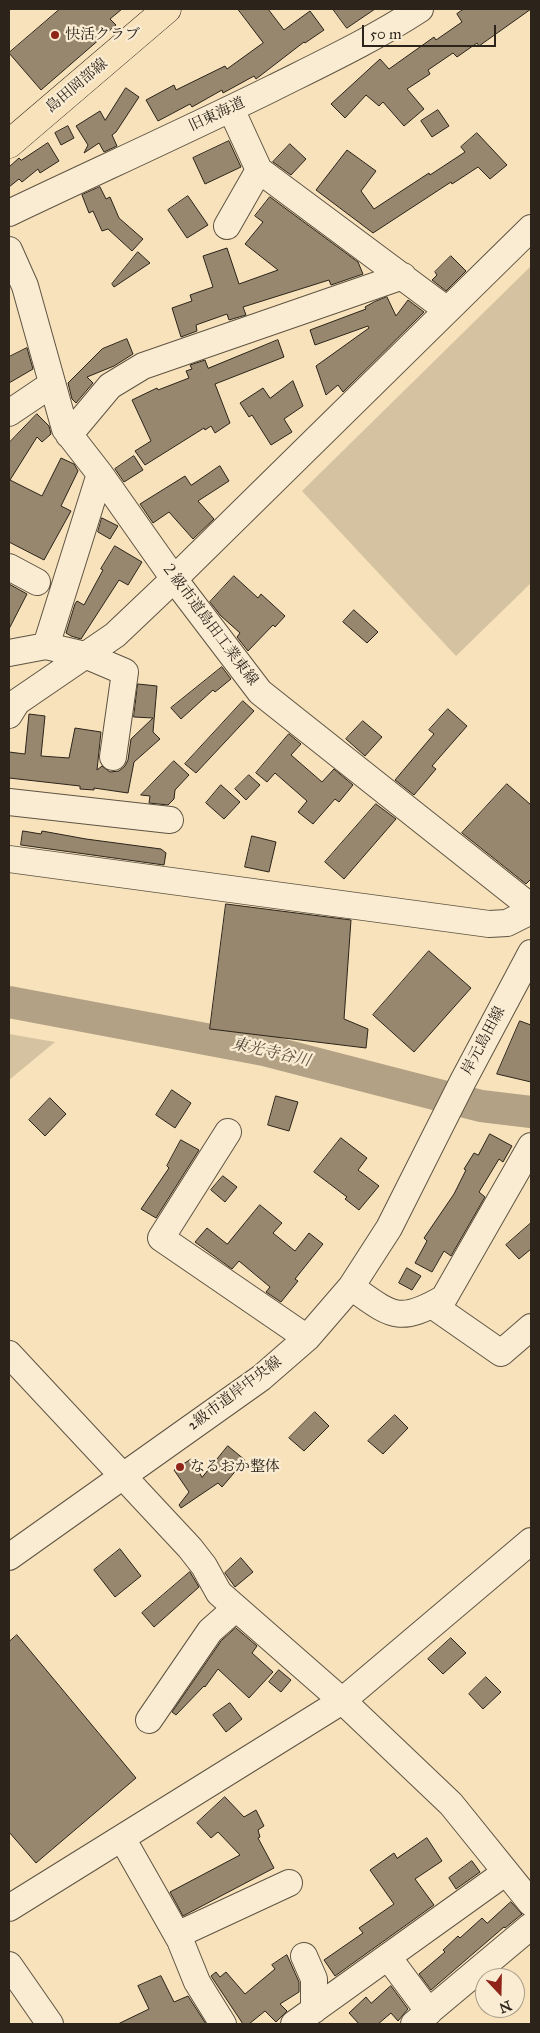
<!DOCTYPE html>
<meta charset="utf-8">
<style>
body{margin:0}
#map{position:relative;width:540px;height:2033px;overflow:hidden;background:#f7e2bb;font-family:"IM FELL Great Primer",serif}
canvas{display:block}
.frame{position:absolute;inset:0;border:10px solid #2c241a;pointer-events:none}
.north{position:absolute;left:475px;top:1968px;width:50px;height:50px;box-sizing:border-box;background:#faecd3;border:1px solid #a89c89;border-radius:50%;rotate:159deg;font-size:14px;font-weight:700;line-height:20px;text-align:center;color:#2c241a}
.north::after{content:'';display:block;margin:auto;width:18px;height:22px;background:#8f2418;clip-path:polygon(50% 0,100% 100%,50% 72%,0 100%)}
.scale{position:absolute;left:362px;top:25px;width:134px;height:22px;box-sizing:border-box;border:2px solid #2c241a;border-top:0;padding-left:6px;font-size:15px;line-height:18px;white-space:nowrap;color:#2c241a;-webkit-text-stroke:4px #faecd3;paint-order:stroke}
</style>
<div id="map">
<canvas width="540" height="2033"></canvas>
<div class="frame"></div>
<div class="north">N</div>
<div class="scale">50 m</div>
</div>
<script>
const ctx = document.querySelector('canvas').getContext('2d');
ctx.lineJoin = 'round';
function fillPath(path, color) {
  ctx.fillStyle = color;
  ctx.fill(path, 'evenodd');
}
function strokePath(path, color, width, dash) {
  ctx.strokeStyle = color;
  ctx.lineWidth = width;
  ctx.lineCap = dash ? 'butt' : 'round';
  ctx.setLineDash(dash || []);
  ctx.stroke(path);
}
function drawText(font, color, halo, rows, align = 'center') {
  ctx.font = font + ' "IM FELL Great Primer","Noto Serif JP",serif';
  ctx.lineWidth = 4.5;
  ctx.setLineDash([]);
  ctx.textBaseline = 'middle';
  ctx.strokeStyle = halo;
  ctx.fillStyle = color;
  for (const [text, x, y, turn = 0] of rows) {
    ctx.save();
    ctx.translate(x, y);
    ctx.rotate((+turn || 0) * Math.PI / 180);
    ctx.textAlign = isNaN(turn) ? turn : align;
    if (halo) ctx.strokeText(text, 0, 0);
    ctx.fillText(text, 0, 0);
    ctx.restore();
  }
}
const green = new Path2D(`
 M531 266V583L456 656 302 491Z
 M9 1034 55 1042 9 1080Z`);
const river = new Path2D(`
 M9 1002 264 1050 481 1106 531 1112`);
const building = new Path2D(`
 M60 9H122L110 19 116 25 41 90 9 53Z
 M238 9H268L284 30 310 11 324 30 305 43 304 42 256 79 254 76 223 93 222 90 192 107 190 104 158 121 146 100 174 85 176 90 225 66 227 69 263 43Z
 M333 9H375L347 28Z
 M464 9H531L479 46 477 43 457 57 453 53 428 70 430 74 407 89 424 109 404 126 383 102 379 106 366 95 345 118 331 104 380 59 389 69 434 37 436 40 462 22 457 14Z
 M126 88 139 97 116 132 112 135 117 146 104 152 99 143 84 153 88 145 76 126 100 111 105 120Z
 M438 110 449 126 432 137 421 121Z
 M68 126 74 138 61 145 55 133Z
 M477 133 507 165 490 179 478 167 452 184 451 182 373 233 316 190 347 150 376 171 361 191 374 209 429 173 430 175 465 152 461 147Z
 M229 141 241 167 205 184 193 158Z
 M48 143 59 161 40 173 38 169 22 182 19 179 9 187V167L19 158 21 160Z
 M290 144 306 159 291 175 273 162Z
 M100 187 106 199 110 197 119 218 143 239 132 251 108 229 102 231 93 211 89 213 82 195Z
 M188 196 208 225 187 238 168 210Z
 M270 197 358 262 363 274 331 285 329 280 243 307 246 315 229 320 227 314 196 325 197 331 181 337 172 308 192 301 190 295 213 287 203 256 227 248 239 284 278 270 245 244 263 222 255 216Z
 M138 252 150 263 114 287 112 284Z
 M451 256 466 271 446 291 432 280 437 275 435 272Z
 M387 297 396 316 408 300 424 312 343 392 338 385 326 395 316 366 369 328 368 326 315 345 310 330 366 309 365 307 374 302Z
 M127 339 133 354 114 366 87 377 93 383 76 403 72 399 68 383 102 349Z
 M278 340 284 357 215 384 230 423 215 433 211 426 205 430 204 428 145 465 135 451 151 441 132 400 157 388 158 390 189 378 186 371 192 369 190 365 205 360 208 368Z
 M27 348 33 369 9 383V357Z
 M293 381 303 406 284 419 292 432 271 445 252 415 249 417 240 403 263 388 270 398Z
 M37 414 49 426 51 434 42 442 37 437 10 480 42 496 61 458 74 464 78 471 61 506 71 511 44 560 9 542V443Z
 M134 456 143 470 124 482 115 469Z
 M220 466 229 481 198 501 214 519 193 539 169 512 153 523 140 504 185 476 191 485Z
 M102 518 118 526 110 539 98 532Z
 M115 546 142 562 128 585 119 580 81 639 71 636 66 633 75 604 77 601 84 605 103 570 101 569Z
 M234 576 258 598 261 594 285 616 275 627 273 625 248 651 237 637 240 633 221 616 210 602Z
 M9 584 27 594 9 629Z
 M354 610 378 632 367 643 343 622Z
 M222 667 231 679 215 692 213 690 181 719 171 708Z
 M138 684 157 686 153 732 160 739 134 762 128 793 94 788V790L80 789V786L9 778V752L25 754 29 714 45 716 41 756 69 758 75 728 101 732 97 770 102 766 110 772 119 771 125 766 128 760 131 739 153 718 134 717Z
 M243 701 254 711 196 773 185 764Z
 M448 709 467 726 432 766 436 769 414 795 395 780 434 734 429 730Z
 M363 721 382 737 365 756 346 739Z
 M289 734 301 744 291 755 322 782 334 769 353 785 339 802 335 799 313 824 298 812 307 801 275 773 267 782 256 773Z
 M174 761 189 775 175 790 174 799 168 805 149 803 150 796 141 795Z
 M249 775 260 785 246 800 235 789Z
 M507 784 531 805V879L526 884 462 833Z
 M221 785 240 802 224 819 206 803Z
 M376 804 396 819 344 879 325 862Z
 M23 831 41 834 42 831 86 839 161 849 166 853 164 865 21 845Z
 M252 836 276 842 269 872 245 867Z
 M226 904 351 920 344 1019 368 1029 366 1048 210 1029Z
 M429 951 471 988 414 1052 373 1015Z
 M520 1021 531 1025V1082L497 1074Z
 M172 1090 191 1103 175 1128 156 1115Z
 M276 1096 298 1102 289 1131 268 1125Z
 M50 1098 66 1114 45 1136 29 1120Z
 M490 1134 512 1146 503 1162 499 1159 479 1192 485 1197 451 1256 444 1251 432 1272 415 1263 427 1241 424 1238 454 1194 466 1170 464 1169 474 1153 478 1155Z
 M341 1138 367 1158 358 1170 379 1186 359 1210 345 1199 347 1197 314 1172Z
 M181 1140 199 1150 156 1218 141 1209 169 1168 167 1166Z
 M223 1176 237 1187 225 1202 211 1190Z
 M260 1205 282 1223 273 1233 295 1251 309 1233 323 1244 295 1279 298 1281 281 1302 266 1292 270 1287 239 1261 232 1269 195 1242 207 1228 227 1244Z
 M531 1223V1249L519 1259 506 1245Z
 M407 1268 421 1276 412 1290 399 1283Z
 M315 1412 329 1426 304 1451 289 1438Z
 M395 1415 408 1428 383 1454 368 1441Z
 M228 1446 245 1460 222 1487 218 1483 181 1508 179 1505 189 1492 174 1470 191 1459 202 1477Z
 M120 1549 141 1576 115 1597 94 1570Z
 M241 1558 253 1572 235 1587 225 1573Z
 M190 1572 199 1587 154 1627 142 1613Z
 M236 1628 257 1646 252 1653 273 1672 249 1698 218 1669 205 1687 204 1686 176 1715 172 1712 221 1641Z
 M17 1635 136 1778 36 1863 9 1832V1642Z
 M451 1638 466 1653 443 1674 428 1659Z
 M279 1670 291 1680 281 1692 269 1682Z
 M486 1677 501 1692 483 1709 469 1694Z
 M230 1703 242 1719 226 1732 213 1715Z
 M225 1797 244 1817 256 1810 264 1826 258 1830 260 1837 258 1838 274 1868 183 1916 170 1892 240 1855 218 1832 211 1838 197 1823Z
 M427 1838 442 1861 415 1879 434 1905 335 1976 324 1960 363 1933 359 1928 394 1904 370 1870 394 1853 397 1858Z
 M472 1861 480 1872 456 1889 449 1878Z
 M511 1902 522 1914 505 1928 504 1927 431 1990 419 1974 445 1952 443 1950 458 1936 460 1938 482 1918 487 1923Z
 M287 1955 299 1982V1992L280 2004 287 2011 276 2022 265 2011 249 2024H243L211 1976 216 1972 220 1977 226 1972 245 1994 275 1969 272 1965Z
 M161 1976 174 2002 188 1996 206 2024H118L149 2009 138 1986Z
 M391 1986 408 2009 398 2021 391 2013 378 2024H359L349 2013 366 1997 371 2003Z`);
const minor = new Path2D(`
 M231 109 259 170 447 310
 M9 213C97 171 186 131 273 88 323 63 374 39 420 9
 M227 226 259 170
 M9 250 25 286 65 429 100 474 174 579 260 692 531 907
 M9 413 52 384
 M69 435 110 386 143 366 403 276
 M9 567 37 582
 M46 646 100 474
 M9 653 46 646 85 655 125 672 113 757
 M9 715 17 702 115 635 174 579 531 228
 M9 802 170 820
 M9 859 489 924 507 923 531 911
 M228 1132 161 1238 307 1338
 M351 1287C391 1315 398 1325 444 1298L531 1146
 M432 1305 501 1353 531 1327
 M9 1354 190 1548 204 1566 219 1593 348 1706 451 1804 531 1903
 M9 1557 261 1378 307 1338 351 1287 389 1228 463 1081 531 953
 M149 1720 210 1631 236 1608
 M122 1838 180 1940 197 1982 223 2024
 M9 1908 342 1701 531 1541
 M177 1935 289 1883
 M304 1956 314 1979V2010
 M388 1957 429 2012
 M9 1965 50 2024
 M294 2024 506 1872
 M414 2024 531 1926`);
const major = new Path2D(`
 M9 144 167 9`);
const markers = [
 [55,35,5,"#8f2418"],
 [180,1467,5,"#8f2418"]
];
const poiNames = [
 ["快活クラブ",65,35],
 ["なるおか整体",190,1467]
];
const streetNames = [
 ["島田岡部線",77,86,-40],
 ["旧東海道",217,115,-25],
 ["２級市道島田工業東線",209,624,53],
 ["岸元島田線",484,1041,-62],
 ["2級市道岸中央線",235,1394,-37]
];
const waterNames = [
 ["東光寺谷川",271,1053,13]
];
fillPath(green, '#d4c2a0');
strokePath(river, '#b2a184', 32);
fillPath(building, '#96876e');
strokePath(building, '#2c241a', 1);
strokePath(minor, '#5f5442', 28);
strokePath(major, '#2c241a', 29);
strokePath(minor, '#faecd3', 26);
strokePath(major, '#f7e2bb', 28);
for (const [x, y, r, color] of markers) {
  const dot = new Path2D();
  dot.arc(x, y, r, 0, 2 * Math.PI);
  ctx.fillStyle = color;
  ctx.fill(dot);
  strokePath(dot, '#faecd3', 2);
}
drawText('15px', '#2c241a', '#faecd3', poiNames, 'left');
drawText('15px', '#2c241a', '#faecd3', streetNames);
drawText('italic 16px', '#5b503f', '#faecd3', waterNames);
</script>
